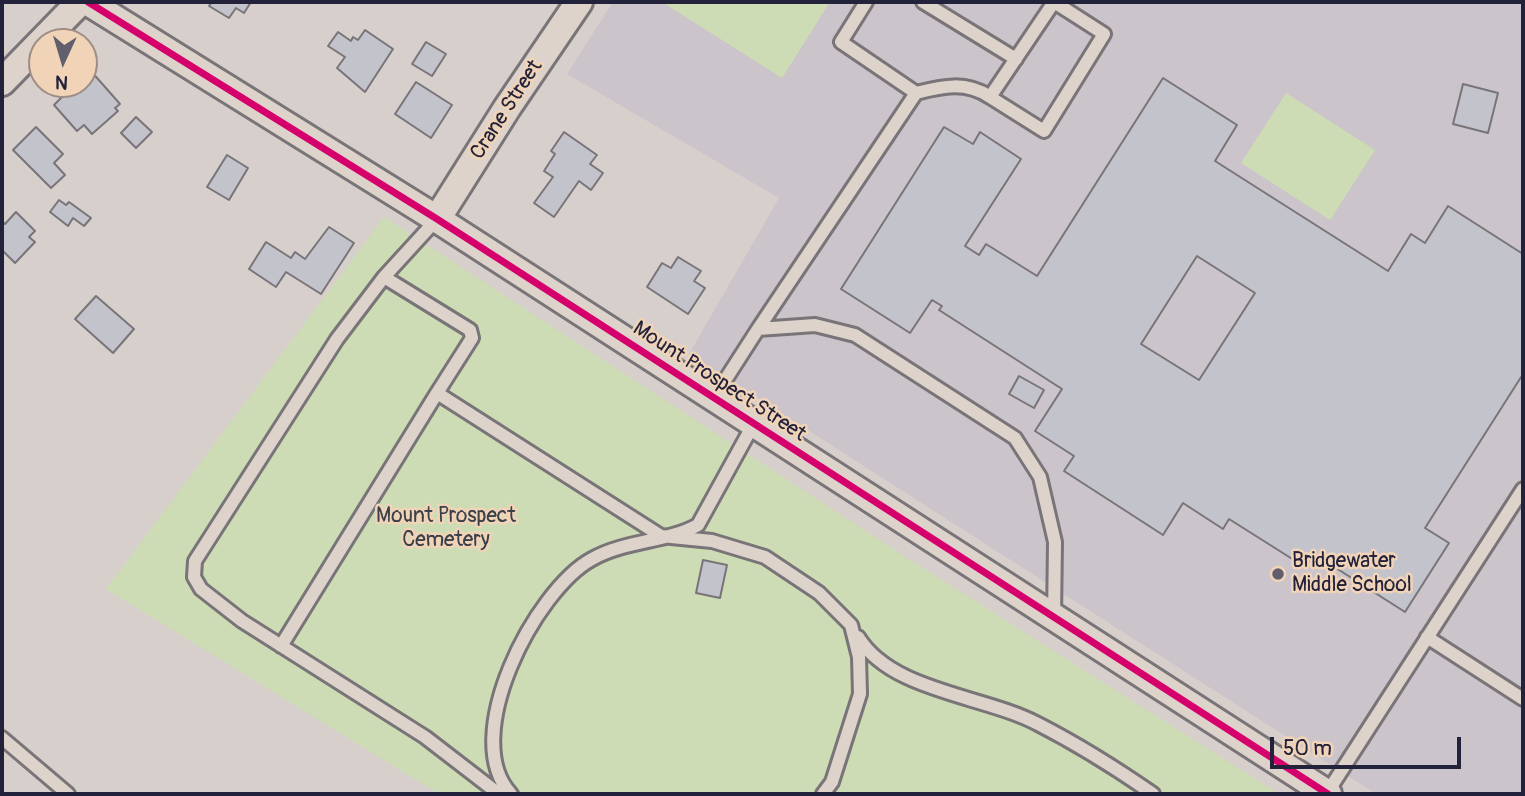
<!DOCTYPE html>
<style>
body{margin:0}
#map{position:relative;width:1525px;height:796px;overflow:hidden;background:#d7cfcc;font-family:Pangolin,sans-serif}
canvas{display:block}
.frame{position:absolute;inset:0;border:4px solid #22223b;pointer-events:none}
.north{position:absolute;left:28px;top:28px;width:70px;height:70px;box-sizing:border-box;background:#f1d4b8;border:2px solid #9e8d86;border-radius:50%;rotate:184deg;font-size:19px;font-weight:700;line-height:28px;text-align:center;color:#22223b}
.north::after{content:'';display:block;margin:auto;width:24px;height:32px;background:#615f6e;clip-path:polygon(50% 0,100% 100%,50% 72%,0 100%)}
.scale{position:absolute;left:1270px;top:737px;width:191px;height:32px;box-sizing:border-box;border:4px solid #22223b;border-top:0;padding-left:9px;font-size:21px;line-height:24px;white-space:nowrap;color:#22223b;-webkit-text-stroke:5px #f1d4b8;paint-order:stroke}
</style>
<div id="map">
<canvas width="1525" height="796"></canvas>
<div class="frame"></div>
<div class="north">N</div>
<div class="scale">50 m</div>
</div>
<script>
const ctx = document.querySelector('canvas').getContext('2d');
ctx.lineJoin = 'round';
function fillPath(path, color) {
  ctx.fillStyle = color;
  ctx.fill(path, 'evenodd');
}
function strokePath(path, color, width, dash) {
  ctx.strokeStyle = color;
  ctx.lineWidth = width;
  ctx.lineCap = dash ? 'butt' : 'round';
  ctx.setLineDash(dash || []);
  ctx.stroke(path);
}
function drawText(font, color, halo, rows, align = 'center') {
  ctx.font = font + ' Pangolin,sans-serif';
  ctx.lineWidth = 5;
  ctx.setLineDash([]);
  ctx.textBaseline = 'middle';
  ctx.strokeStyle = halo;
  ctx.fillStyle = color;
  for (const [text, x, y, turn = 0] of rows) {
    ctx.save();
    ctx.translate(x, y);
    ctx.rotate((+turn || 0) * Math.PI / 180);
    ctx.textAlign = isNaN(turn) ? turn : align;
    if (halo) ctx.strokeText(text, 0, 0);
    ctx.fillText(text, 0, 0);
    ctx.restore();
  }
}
const built = new Path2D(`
 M613 2H1523V794H1376L689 354 779 198 567 74Z`);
const green = new Path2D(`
 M662 2H830L782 78Z
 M1286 93 1375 150 1330 220 1241 163Z
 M384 217 901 554 1279 794H439L106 589Z`);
const building = new Path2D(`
 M212 2H251L244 13 236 8 229 18 209 6Z
 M365 30 393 49 365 92 337 68 345 57 328 46 338 32 351 41 353 37 358 40Z
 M426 42 446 54 432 76 412 64Z
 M90 70 120 104 115 108 118 111 92 134 84 125 77 131 54 105 62 97 55 89 62 84H84V75Z
 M1163 78 1237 125 1215 161 1388 271 1411 234 1425 243 1448 206 1523 254V374L1425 528 1449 543 1405 612 1314 554 1305 567 1229 519 1223 529 1183 503 1163 535 1064 471 1074 456 1035 431 1062 389 939 310 942 306 932 300 910 333 841 289 944 127 973 144 980 132 1021 159 965 246 979 255 986 244 1037 276ZM1197 256 1255 293 1199 380 1141 344Z
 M416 82 452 105 431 138 395 114Z
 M1463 84 1498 93 1488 133 1453 124Z
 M136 117 152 132 136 148 121 133Z
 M36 127 63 154 54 163 65 175 51 188 13 150Z
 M564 132 597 155 590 164 603 173 591 190 579 181 554 217 534 203 553 177 544 171 555 154 551 151Z
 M227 155 248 168 229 200 207 187Z
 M59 200 66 205 69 202 91 218 84 226 73 218 68 226 50 212Z
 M16 212 35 231 29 237 35 242 15 263 2 250V221L5 224Z
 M329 227 354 243 321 294 286 272 276 287 249 269 266 242 291 258 295 252 305 259Z
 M678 257 701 271 694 281 705 288 688 314 647 287 662 263 671 268Z
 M96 296 134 329 113 353 75 319Z
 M1019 376 1044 390 1034 408 1009 394Z
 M703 560 727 565 720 598 696 593Z`);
const lane = new Path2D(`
 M866 2 841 42 916 93
 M923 2 1016 59
 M437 219 384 277 337 339 195 561 194 577 201 589 242 621 425 737 499 794
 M384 277 470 330 472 338 437 393 661 536 712 541 765 557 819 593 851 625 859 657 860 694 832 782 823 794
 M758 329 916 93C943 86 966 81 990 97L1044 131 1104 34 1054 2 990 97
 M713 399 758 329 815 325 855 335 1015 438 1040 477 1055 542 1054 618
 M858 637C892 692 983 695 1038 724 1077 744 1117 769 1153 794
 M1427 637 1523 699
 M281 646 437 393
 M2 738 68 794
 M1327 793 1523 489
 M511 794C458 738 535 590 592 559 626 540 668 542 698 525L753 425`);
const street = new Path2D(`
 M88 2 437 219 1328 794
 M2 82 80 2
 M437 219 507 108 579 2`);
const cycleway = new Path2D(`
 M88 2 437 219 1328 794`);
const markers = [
 [1278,574,7,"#615f6e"]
];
const streetNames = [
 ["Crane Street",507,110,-57],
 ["Mount Prospect Street",719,382,33]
];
const parkNames = [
 ["Mount Prospect",446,517],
 ["Cemetery",446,541]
];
const poiNames = [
 ["Bridgewater",1292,562],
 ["Middle School",1292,586]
];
fillPath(built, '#cbc4ca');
fillPath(green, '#cddcb4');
fillPath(building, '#c3c3cc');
strokePath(building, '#787478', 2);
strokePath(lane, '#787478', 18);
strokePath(street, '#787478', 32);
strokePath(lane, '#ddd3cb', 12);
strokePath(street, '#ddd3cb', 26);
strokePath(cycleway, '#d6006c', 7);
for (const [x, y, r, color] of markers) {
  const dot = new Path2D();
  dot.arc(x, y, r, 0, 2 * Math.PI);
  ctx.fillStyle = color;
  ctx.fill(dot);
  strokePath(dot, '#f1d4b8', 2.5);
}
drawText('21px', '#22223b', '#f1d4b8', streetNames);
drawText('21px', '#3a404a', '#f1d4b8', parkNames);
drawText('21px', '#22223b', '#f1d4b8', poiNames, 'left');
</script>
